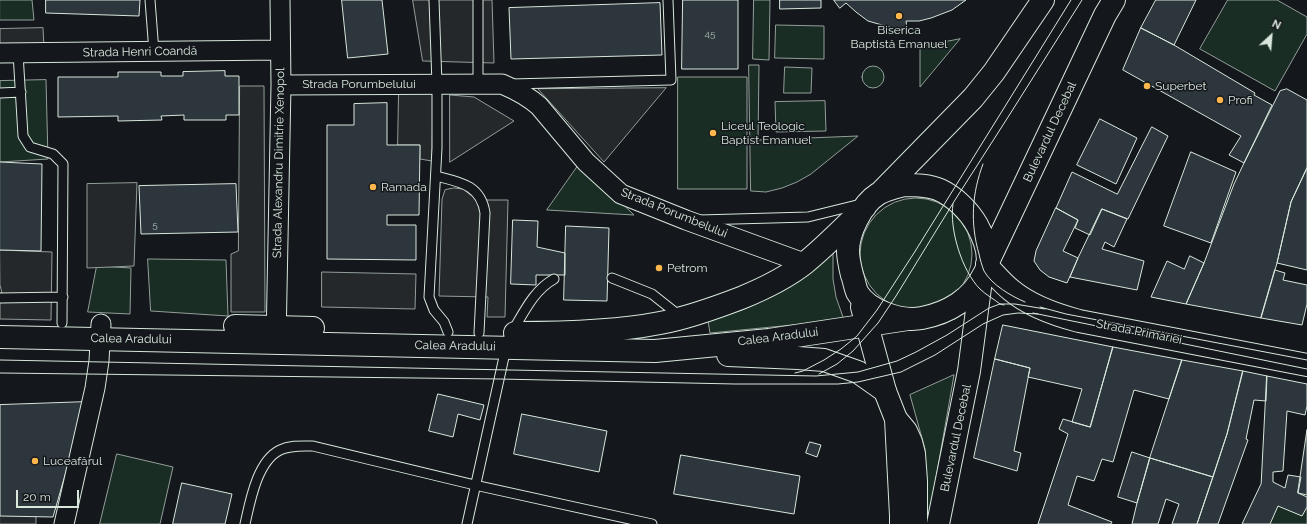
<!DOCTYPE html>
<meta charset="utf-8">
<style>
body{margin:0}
#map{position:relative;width:1307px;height:524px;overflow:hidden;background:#14181c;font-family:Raleway,sans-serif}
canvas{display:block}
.north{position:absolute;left:1251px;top:16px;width:40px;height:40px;-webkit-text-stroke:3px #14181c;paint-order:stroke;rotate:26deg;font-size:11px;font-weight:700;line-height:16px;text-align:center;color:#d8e6dc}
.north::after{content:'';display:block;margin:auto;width:14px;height:18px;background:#d8e6dc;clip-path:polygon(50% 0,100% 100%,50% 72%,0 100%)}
.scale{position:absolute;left:16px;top:490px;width:63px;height:18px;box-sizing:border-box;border:2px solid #d8e6dc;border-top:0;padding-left:5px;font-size:12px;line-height:14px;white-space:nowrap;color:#d8e6dc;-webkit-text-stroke:3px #14181c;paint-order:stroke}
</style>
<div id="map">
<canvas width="1307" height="524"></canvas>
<div class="north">N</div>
<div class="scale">20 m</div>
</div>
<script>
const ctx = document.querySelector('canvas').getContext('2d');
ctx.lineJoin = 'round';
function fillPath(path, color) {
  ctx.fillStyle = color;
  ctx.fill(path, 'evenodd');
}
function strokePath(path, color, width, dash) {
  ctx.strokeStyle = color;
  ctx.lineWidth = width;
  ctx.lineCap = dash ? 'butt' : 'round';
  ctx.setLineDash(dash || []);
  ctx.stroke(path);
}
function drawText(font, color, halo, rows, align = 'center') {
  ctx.font = font + ' Raleway,sans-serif';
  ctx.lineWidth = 3;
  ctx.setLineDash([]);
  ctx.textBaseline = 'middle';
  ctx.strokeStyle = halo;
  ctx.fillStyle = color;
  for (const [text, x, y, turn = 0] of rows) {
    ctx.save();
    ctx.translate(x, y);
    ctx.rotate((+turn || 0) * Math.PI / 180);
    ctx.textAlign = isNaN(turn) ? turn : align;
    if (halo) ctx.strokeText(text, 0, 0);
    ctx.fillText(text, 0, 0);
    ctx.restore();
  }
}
const green = new Path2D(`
 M0 0H32L34 20H0Z
 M754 0H770L769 60 753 59Z
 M1228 0H1277L1307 17V34L1275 91 1200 49Z
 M776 25 824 26V59L775 58Z
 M960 39 920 87V47Z
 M749 65H759L758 140 858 136 811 174 797 182 782 188 766 192 751 191Z
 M862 77a11 11 0 1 1 22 0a11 11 0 1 1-22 0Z
 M785 67 812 68 811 93H784Z
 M678 77H747V189H678Z
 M46 80 48 159 0 162V81Z
 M825 101 826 131 776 132 775 102Z
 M580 163 634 215 547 210Z
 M860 254a56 56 0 1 1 112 0a56 56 0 1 1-112 0Z
 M833 252V279L836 297 844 320 710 333 708 321 742 310 783 291Z
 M148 259 226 260 228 316 151 311Z
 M97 266 131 268 130 314 88 312Z
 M954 375 928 524H926L925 449 910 395Z
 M117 454 173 467 160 524H100Z
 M1286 495 1307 509V524H1266Z`);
const parking = new Path2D(`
 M413 0H492L494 63 423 61Z
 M43 28 44 47 0 48V29Z
 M240 86H264L265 312H231V254L238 251Z
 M666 88 604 162 538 89Z
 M399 91H433L432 161 420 159V145H398Z
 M450 95 474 97 514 121 450 162Z
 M137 183 134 266 87 268V184Z
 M454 188 463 189 477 200H508L505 317H487L488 297 439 296 442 199 445 190Z
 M0 250 52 252 51 320 0 319V293H2L0 285Z
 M322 272 416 274 415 309 322 307Z
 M0 515 36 516V524H0Z`);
const building = new Path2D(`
 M46 0H140L139 16 46 13Z
 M342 0H382L388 54 348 58Z
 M683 0H738V69H682Z
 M780 0H821V8L780 9Z
 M834 0H966L952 10 931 18 919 21H906L907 29H896L868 21 856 12 846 3 840 8Z
 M1156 0H1196L1174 45 1141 28Z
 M660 3 662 55 511 59 509 8Z
 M1141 28 1174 45 1255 93 1254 95 1272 105 1244 163 1229 155 1241 136 1123 70Z
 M225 71V76H239V115H226V120H184V115L161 116 162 120 118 121V116L58 117V77H118V72H161V76H183V72Z
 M1287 89 1307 100V168L1291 202 1277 263 1261 318 1186 304 1204 263 1234 184 1244 163 1280 91Z
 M387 103V145H420L419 215H387V225H416V260L327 259V125H354V104Z
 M1100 119 1137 138 1116 184 1077 165Z
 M1152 127 1168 136 1128 219 1102 209 1090 235 1075 228 1078 220 1056 208 1072 172 1117 194Z
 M1191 152 1236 172 1211 243 1164 226Z
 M0 162 42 164 41 251 0 250Z
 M1307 168V270L1277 263 1291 202Z
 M236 184 238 232 141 234 139 186Z
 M1056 208 1078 220 1063 251 1078 258 1067 283 1049 277 1040 270 1034 261 1036 251Z
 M1102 209 1127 219 1114 247 1105 242 1102 249 1144 261 1137 290 1070 277 1078 258Z
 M513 220 538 221 537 247 565 253V275H536V285L511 284Z
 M566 226 609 228 607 301 564 300Z
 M1190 256 1204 263 1186 304 1151 297 1167 261 1184 269Z
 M1275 270 1285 273 1283 280 1307 285V304L1302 325 1261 318Z
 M1003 325 1113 347 1090 427 1072 422 1082 389 1028 377 1030 368 995 359Z
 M1113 347 1182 360 1169 399 1134 390 1113 462 1102 459 1094 481 1077 476 1068 505 1112 522 1111 524H1038L1068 434 1059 429 1063 419 1090 427Z
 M995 359 1030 368 1014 451 1021 453 1017 471 974 458Z
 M1182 360 1243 371 1227 434 1213 477 1150 458Z
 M1243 371 1267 376 1266 401 1254 400 1246 439 1248 440 1218 524H1197L1227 434Z
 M1267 376 1307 384V406L1305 415 1287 411 1283 471 1273 472V482L1285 488 1288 475 1301 477 1298 493 1307 497V507L1302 516 1278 506 1270 524H1242L1261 484Z
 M438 394 484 405 480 420 458 414 453 437 429 431Z
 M86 402 53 517 0 516V405Z
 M522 414 607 431 599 472 514 454Z
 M1307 430V495L1298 493Z
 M810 442 821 445 817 457 806 453Z
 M1132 452 1150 458 1137 503 1118 497Z
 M681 455 800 476 794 514 674 494Z
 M1150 458 1213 477 1197 524H1172L1179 504 1166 499 1158 524H1132L1137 503Z
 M182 483 232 494 225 524H173Z`);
const service = new Path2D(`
 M150 0 154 52
 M434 0 437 84V148L429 297 434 310 444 322 448 332
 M478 0V84
 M18 53 23 136 30 147 53 154 63 164 62 323
 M511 84 671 80 668 0
 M0 93 21 92
 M436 176C460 182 481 185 485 213L479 333
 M699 220 808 217 861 204
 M612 278 652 294 681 317
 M0 298 63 297
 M512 332C524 312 534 290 554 279
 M245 524C250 502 257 461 280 450 290 445 302 446 313 446L475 485 652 524
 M467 524 506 348`);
const minor = new Path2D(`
 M0 53 280 50
 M281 85 502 84C516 90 528 96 539 106L586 162 621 194 686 220 804 263
 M276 342 281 85 280 0
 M64 524 95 388 99 361 101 324`);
const tertiary = new Path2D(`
 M987 266C995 274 1002 283 1011 290 1030 306 1056 315 1079 321L1307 365
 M896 419 906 431 911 442 914 454 916 481V524`);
const secondary = new Path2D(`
 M862 307 885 391 896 419 901 516V524
 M938 524 969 371 981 280`);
const primary = new Path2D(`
 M904 185C916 185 929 185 940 190 955 197 969 211 977 225 983 236 990 253 987 266 987 269 985 272 984 274 972 299 948 313 922 318 901 322 868 311 857 292 855 287 854 280 852 275 850 267 848 259 848 251 848 232 862 204 878 194 886 189 896 187 904 185Z
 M882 191 973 98 994 72 1043 0
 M987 264 1105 15 1114 0
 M235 326 313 328
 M515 333C562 333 615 332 660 323 688 318 715 308 741 298 763 289 786 278 805 263 826 246 845 226 865 207
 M0 337 655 351 769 340 908 319
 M728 355 798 358 824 360 858 372 885 391`);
const tram = new Path2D(`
 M983 164C972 193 970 223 979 254 980 259 982 266 984 271 992 285 1011 296 1025 302
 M953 204C949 229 962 271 980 289 986 295 994 299 1000 304L1004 305
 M1040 307 1066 314 1307 360
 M1033 313 1307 369
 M0 360 816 376 858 372 897 361 916 352 947 335 989 308 1000 304H1015L1045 309
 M0 373 499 379 735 384H838L858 382 901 372 935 355 983 324 1003 315 1018 313 1038 314
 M795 373 803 371 824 360 841 349 857 336 877 310 914 253 1071 0
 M819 374 837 364 853 351 878 323 896 296 955 200 1010 114 1082 0`);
const markers = [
 [899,16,4,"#ffb74d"],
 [1147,86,4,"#ffb74d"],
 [1220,100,4,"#ffb74d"],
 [713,133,4,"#ffb74d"],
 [373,187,4,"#ffb74d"],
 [659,268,4,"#ffb74d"],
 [35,461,4,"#ffb74d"]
];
const numberNames = [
 ["45",710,34],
 ["5",155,225]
];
const poiNames = [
 ["Biserica",899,30,"center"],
 ["Baptistă Emanuel",899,44,"center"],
 ["Superbet",1155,86],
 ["Profi",1228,100],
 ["Liceul Teologic",721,126],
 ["Baptist Emanuel",721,140],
 ["Ramada",381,187],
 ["Petrom",667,268],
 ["Luceafărul",43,461]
];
const streetNames = [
 ["Strada Henri Coandă",140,52,-1],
 ["Strada Porumbelului",359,84],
 ["Bulevardul Decebal",1050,132,-65],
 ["Strada Alexandru Dimitrie Xenopol",279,163,-89],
 ["Strada Porumbelului",674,213,22],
 ["Strada Primăriei",1139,332,11],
 ["Calea Aradului",778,337,-7],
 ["Calea Aradului",131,339,1],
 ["Calea Aradului",455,346,1],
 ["Bulevardul Decebal",956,438,-78]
];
fillPath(green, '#1a2d24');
strokePath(green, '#939e99', 1);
fillPath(parking, '#24282b');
strokePath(parking, '#939e99', 1);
fillPath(building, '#2c363c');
strokePath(building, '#d8e6dc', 1);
strokePath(service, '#d8e6dc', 11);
strokePath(minor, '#d8e6dc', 21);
strokePath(tertiary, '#d8e6dc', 24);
strokePath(secondary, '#d8e6dc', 24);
strokePath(primary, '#d8e6dc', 24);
strokePath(service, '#14181c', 9);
strokePath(minor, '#14181c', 19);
strokePath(tertiary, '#14181c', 22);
strokePath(secondary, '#14181c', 22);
strokePath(primary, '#14181c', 22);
strokePath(tram, '#d8e6dc', 1);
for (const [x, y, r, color] of markers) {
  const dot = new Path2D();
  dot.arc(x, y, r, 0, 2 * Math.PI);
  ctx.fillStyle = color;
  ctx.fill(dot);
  strokePath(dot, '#14181c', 1.5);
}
drawText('10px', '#adbab4', null, numberNames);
drawText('12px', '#d8e6dc', '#14181c', poiNames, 'left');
drawText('12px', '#d8e6dc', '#14181c', streetNames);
</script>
